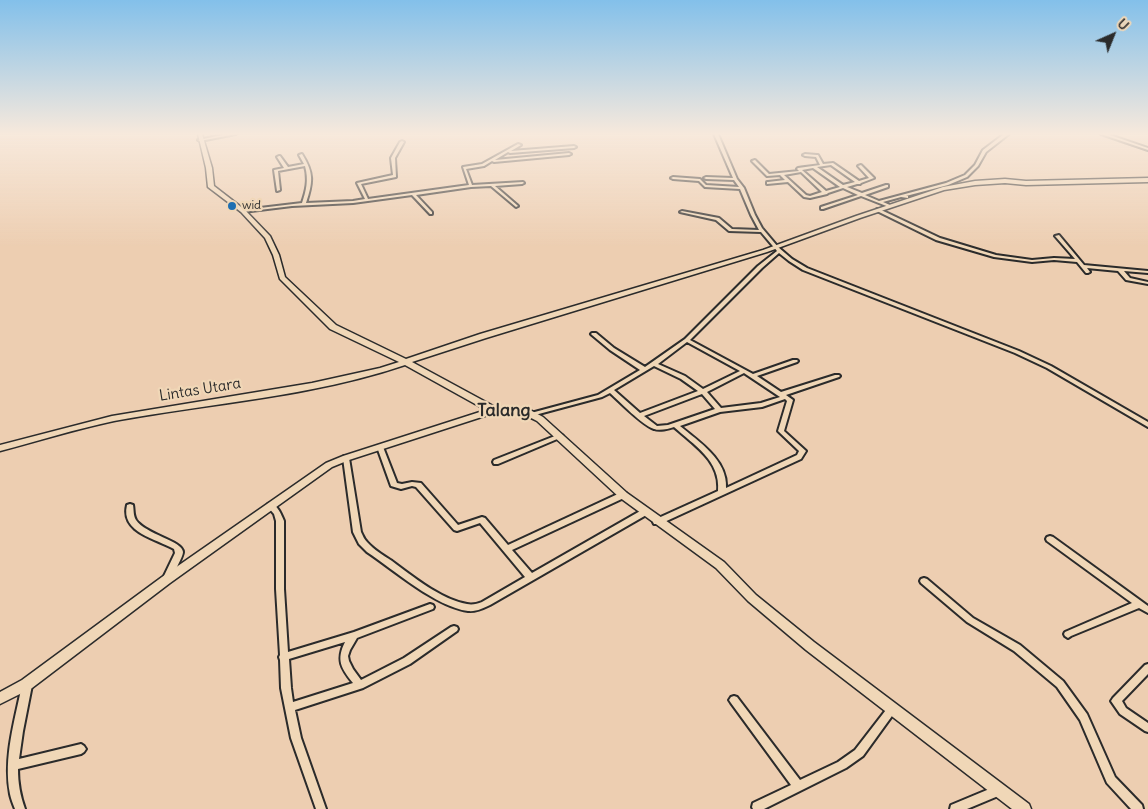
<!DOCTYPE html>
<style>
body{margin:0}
#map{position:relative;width:1148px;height:809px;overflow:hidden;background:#edceb1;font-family:Delius,sans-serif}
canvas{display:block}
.north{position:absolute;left:1088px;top:10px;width:50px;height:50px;-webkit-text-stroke:4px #f0d7b7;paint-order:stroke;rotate:44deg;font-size:14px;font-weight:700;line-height:20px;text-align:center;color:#2b2b2b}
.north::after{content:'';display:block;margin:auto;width:18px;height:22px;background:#2b2b2b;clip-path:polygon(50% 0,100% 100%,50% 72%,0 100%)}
</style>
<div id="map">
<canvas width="1148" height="809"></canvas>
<div class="north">U</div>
</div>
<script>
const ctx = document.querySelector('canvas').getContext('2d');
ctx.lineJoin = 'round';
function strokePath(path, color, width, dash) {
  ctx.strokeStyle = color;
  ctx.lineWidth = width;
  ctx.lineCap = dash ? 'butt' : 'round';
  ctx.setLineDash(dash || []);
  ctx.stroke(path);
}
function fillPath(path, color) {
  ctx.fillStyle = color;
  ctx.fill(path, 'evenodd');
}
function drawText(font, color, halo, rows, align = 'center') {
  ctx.font = font + ' Delius,sans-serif';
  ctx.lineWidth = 4.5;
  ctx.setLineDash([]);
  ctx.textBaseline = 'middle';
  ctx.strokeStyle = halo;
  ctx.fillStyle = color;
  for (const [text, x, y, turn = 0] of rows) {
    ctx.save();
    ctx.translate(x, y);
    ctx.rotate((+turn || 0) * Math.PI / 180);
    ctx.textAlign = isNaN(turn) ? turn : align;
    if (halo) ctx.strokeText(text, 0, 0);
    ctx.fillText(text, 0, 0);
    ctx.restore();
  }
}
const street = new Path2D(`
 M227 134H236L200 141 198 140Z
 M714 134H718L737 179 744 188 755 215 762 228 778 247 792 259 807 268 1019 351 1051 366 1148 422V427L1047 368 1015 353 803 270 789 261 779 253 762 268 690 340 753 374 793 360H797L798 361 797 362 757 376 781 392 835 375H839L840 376 839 377 786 395 793 400 784 431 806 451 801 459 660 524H654L653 522 654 520 718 491C721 461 694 445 674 427 669 429 659 431 654 429 642 425 620 402 610 393L602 397 535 415H531L530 414 531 413 598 395 640 370 610 350 592 335 591 334 592 333H596L614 348 645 367 685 339 758 266 777 251 761 232 729 231 716 220 680 212 682 211 719 218 732 229 759 230 751 215 740 189 705 187 699 181 673 179 671 178 673 177 700 179 706 185 739 187 734 180 706 179 704 178 706 177 733 178ZM687 342 740 371 703 389 685 376 658 364ZM654 366 681 379 698 391 640 413 614 390ZM744 373 780 397 761 403 721 408 707 392ZM702 394 715 409 668 425 657 426 644 416ZM785 399 787 401 778 431 799 451 797 455 726 488C728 460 698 441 680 426L720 412 762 407Z
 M1004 134H1009L986 152 978 166 967 177 948 185 906 196H908V198L901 197 883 202 890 205 891 206 889 207 861 196 823 209H821V207L858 195 843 188 828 193 827 194 810 198 804 197 788 182 767 184V182H768L785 180 780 175 767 176 752 161 755 160 769 174 799 171 797 169 798 168C806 167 812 166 820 165L816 157 805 156 803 155 805 154 817 155H818L823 164 833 163 859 181 869 178 858 166 861 165 874 178 861 183 860 184H857L847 187 862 193 886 185H888V187L865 195 879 201 946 183 965 175 975 165 983 150ZM831 165 855 182 843 185 817 167ZM813 168 840 187 826 191 802 170ZM801 172 822 192 810 196 806 195 784 175Z
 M1101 134H1107L1148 148V150Z
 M402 141 404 142 395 158 396 177 361 184 368 199 469 185 463 167 482 164 518 144 521 145 511 151 574 146 576 147 574 148 510 153 508 152 495 160 569 153 571 154 569 155 494 162 492 161 484 166 466 169 472 185 523 182 524 183 522 184 495 186 517 205 518 206 516 207 491 186 471 187 416 195 432 212V214H430L412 195 353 203 292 206 243 212 241 211 243 210 302 203C306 191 309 180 305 166L278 171 280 190 277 191 274 170 284 168 277 157 279 156H280L288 167 304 164 299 155 302 154C314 173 313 182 306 203L353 201 365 199 357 183 393 175 391 158 400 142Z
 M877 209H879L940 238 996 255 1032 260 1054 258 1075 259 1055 236 1059 235 1084 265 1148 271V273L1124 271 1130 278 1148 282V284L1126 280 1118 271 1087 268 1090 272 1088 273H1086L1077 262 1054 260 1032 262 994 257 936 240 877 211Z
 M560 434 562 435 563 436 562 437 498 464H494L493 462 494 460Z
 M380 445 383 447 397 483 402 484 412 482 421 483 458 525 482 517 485 518 508 545 620 493H626L627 495 626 497 512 550 532 573 642 510H648L649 512 648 514 490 605C484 608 476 612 468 611 436 607 394 570 367 552L359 544 353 532 343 458 344 456H348L349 458 361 532C363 536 364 539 367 542 374 550 383 555 392 561 412 576 442 600 467 604 472 605 477 604 482 602L525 577 480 523 457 531 454 530 416 487 412 486 401 489 391 486 377 447Z
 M271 503C278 506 281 514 284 521V589L288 652 354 632 430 604 433 605 434 607 433 609 357 638 350 650 348 656 349 661 353 669 361 680 404 658 451 627 454 626 457 627 458 629 457 631 410 664 363 688 295 710 301 738 326 809H316L291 738 281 688 280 660 279 657 280 655 276 589V521L274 514 267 506 268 504ZM345 642C336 660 341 668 353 683L293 702 291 688 289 659Z
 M130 504 133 505C134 510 133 515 136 520 145 534 183 541 183 552 183 557 173 574 170 580L167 581 164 580 163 578 175 553 174 549C157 539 120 533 127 505Z
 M1050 536 1053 537 1148 606V613L1139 608 1071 636 1068 638 1065 636 1064 634 1065 632 1132 603 1047 541 1046 539 1047 537Z
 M924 578 927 579 973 618 1020 645 1063 681 1087 714 1115 777 1142 805 1143 809H1131L1107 783 1080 720 1057 687 1014 651 967 622 921 583 920 581 921 579Z
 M1148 664V674L1122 701 1126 708 1148 723V732L1145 731 1120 714 1111 701 1113 698 1145 665Z
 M27 681 30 682 32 685 23 731 19 759 81 744 84 746 86 749 84 752 81 754 18 769C18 783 20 795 25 809H15C13 804 11 799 10 794 3 758 15 720 22 685L24 682Z
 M734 696 737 697 800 780 838 762 855 750 889 706 892 705 895 706 897 709 863 756 846 768 764 809H753L752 807 753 803 791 785 731 703 729 700 731 697Z
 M999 785 1003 786 1004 790 1003 794 967 809H950L951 805Z`);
const secondary = new Path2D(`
 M198 134H202L212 168 214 186 245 210 270 236 279 255 285 277 336 325 406 359 480 334 763 250 856 216 943 187 975 181 1005 179 1026 181 1148 178V182L1026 185 1005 183 975 185 944 190 860 218 767 252 486 338 412 362 495 407 523 409 532 411 543 417 627 493 724 562 756 595 814 642 1029 804 1031 809H1012L806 650 748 601 716 568 619 497 537 421C523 413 509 413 494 413L349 460 332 467 170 583 32 688 0 704V692L22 680 162 577 326 463 343 456 486 410 405 365C311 397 211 403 114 421 76 429 38 441 0 451V445L112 416 312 383 380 368 399 362 330 329 280 279 273 255 265 238 241 212 208 187 206 168Z`);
const markers = [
 [232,206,5,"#1f6fb2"]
];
const farPoinames = [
 ["wid",242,206]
];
const streetNames = [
 ["Lintas Utara",200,390,-9]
];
const quarterNames = [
 ["Talang",504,411]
];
strokePath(street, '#2b2b2b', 4);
strokePath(secondary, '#2b2b2b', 3);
fillPath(street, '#f0d7b7');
fillPath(secondary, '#f0d7b7');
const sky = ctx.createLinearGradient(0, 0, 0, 248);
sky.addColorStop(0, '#83c0ea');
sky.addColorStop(0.54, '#f7e9dc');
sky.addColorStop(1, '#f7e9dc00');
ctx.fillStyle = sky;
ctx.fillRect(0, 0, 1148, 248);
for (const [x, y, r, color] of markers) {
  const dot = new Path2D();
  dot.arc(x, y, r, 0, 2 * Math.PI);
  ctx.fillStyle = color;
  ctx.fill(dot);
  strokePath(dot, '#f0d7b7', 2);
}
drawText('12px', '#2b2b2b', '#f0d7b7', farPoinames, 'left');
drawText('15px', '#2b2b2b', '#f0d7b7', streetNames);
drawText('bold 18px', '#2b2b2b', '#f0d7b7', quarterNames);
</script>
